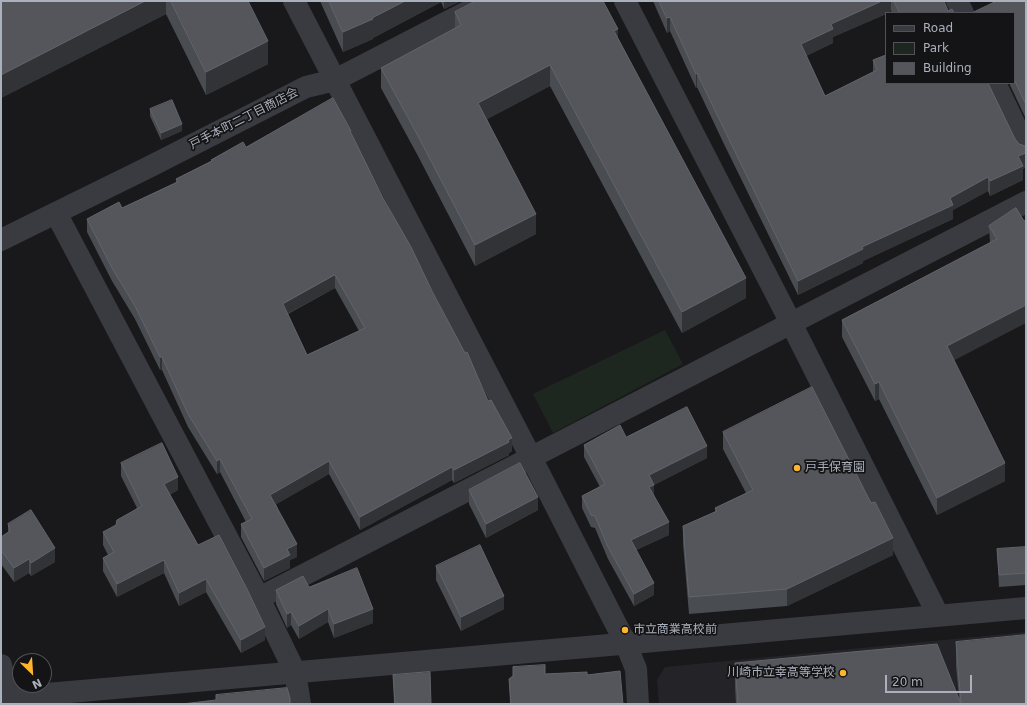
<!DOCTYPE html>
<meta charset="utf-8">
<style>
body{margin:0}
#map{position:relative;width:1027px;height:705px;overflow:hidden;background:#19191b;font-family:"DejaVu Sans",sans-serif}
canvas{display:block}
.frame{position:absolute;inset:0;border:2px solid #aab0bc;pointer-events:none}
.legend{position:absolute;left:885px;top:12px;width:130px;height:72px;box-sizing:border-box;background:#141416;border:1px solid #505258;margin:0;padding:5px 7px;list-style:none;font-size:12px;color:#aab0bc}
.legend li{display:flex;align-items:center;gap:8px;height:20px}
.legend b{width:20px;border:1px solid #505258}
.north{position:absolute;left:12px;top:653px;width:40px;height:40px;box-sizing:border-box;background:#141416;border:1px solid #505258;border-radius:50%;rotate:155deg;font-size:11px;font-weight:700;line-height:16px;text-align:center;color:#aab0bc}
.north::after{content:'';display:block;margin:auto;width:14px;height:18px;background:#ffb42d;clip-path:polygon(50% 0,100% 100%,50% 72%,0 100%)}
.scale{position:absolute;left:885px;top:675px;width:87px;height:18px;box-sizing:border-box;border:2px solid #aab0bc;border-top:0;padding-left:5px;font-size:12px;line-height:14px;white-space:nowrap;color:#aab0bc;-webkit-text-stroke:3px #141416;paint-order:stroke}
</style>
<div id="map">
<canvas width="1027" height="705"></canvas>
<div class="frame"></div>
<ul class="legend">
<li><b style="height:5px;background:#393b40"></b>Road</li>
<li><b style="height:11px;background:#1e271f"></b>Park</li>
<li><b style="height:11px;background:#54565c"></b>Building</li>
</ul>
<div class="north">N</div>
<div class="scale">20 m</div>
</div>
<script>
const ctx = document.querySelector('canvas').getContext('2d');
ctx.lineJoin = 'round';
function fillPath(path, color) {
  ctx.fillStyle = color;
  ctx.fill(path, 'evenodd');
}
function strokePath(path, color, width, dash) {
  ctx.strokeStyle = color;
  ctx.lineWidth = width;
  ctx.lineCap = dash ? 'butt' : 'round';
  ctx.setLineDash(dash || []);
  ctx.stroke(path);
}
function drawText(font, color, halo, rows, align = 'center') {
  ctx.font = font + ' "DejaVu Sans","Noto Sans JP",sans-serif';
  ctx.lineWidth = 3.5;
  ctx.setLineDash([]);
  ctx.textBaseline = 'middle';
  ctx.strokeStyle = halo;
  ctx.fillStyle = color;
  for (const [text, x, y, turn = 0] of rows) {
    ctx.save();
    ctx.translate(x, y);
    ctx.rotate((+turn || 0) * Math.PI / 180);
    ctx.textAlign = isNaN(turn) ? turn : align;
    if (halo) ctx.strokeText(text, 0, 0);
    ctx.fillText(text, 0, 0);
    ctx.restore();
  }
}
const built = new Path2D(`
 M1026 632V704H659L657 680 665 667Z`);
const green = new Path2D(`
 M665 330 683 364 553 433 533 394Z`);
const minor = new Path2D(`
 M294 1 539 473 626 644 636 669 638 704
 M625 1 791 323 938 615
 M957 1 963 13
 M995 83 1026 148
 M56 213 259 598 295 672 300 704
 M1 240 149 167 306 87 335 80 488 1
 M259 598 1026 202
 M1 665 8 697 11 704`);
const tertiary = new Path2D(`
 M1 698 598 646 1026 608`);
const wall = new Path2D(`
 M1 1H248L268 64 206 95 166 14 1 98Z
 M320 1H461L444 9 441 2 373 38V39L343 52Z
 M653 1H944L948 11 954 13H892L891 11 886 13V14L833 37V43L806 56 825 96 873 72V60L1015 139 1019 144 1025 146H1026V167L1023 169V180L990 196 988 191 953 210V219L863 261V263L798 295 723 142 697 87 696 88 670 31 667 33Z
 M992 1H1026V119L1009 83H1014V13L993 3Z
 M455 12 618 38 746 298 682 333 550 86 487 119 536 234 475 266 418 156 381 88V68L455 29Z
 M150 109 182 131 161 140 150 116Z
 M351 133 383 198 488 401 512 451 509 453V455L454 483 452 480 360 530 329 474 276 504 297 557 290 560V568L264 581 241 537V524L246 522 220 472 217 474 188 427 162 370H160L135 319 112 281 87 232V219L122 208 176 182V179L211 161V160L246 147ZM335 288 359 331 307 355 288 314Z
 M1016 208 954 360 1005 481 937 515 879 399 875 401 842 337V320L990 243 989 226Z
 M723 432 893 555 787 606 689 614 683 544V526L715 512V508L746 493 723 449Z
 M626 437 707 458 654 485V496L669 535 636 550 654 595 634 606 608 559 595 528 591 527 582 508V496L600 487 584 457V445Z
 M121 463 178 490 169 495 198 545 265 640 241 653 206 592 179 606 164 573 117 597 103 571V558L108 555 103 545V532L116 525 137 508 121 476Z
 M469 490 538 510 486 538 469 504Z
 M8 524 55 562 31 576 29 573 14 582 1 564V537L8 532Z
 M1026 547V585L999 587 997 549Z
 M436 566 504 609 461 631 436 580Z
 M309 587 373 623 334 638 328 622 299 639 291 625 287 628 276 604V590Z
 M956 642 1026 704H736L735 687V663L959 697 956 666Z
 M513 667 545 674 587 675 623 704H510L509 679 513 676Z
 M393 675 431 704H394Z`);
const shadedWall = new Path2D(`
 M145 1H166V14L1 98V75Z
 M405 1H441V2L373 38V39L343 52V32Z
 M444 1H461L444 9Z
 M882 1H891V11L886 13V14L833 37V43L801 58V44L831 24Z
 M670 17V31L667 33V18Z
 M618 29V50L614 31Z
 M268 41V64L206 95V72Z
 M550 65V86L478 124V103Z
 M697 73V87L696 88V74Z
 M182 124V131L161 140V133Z
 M1026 153V167L1023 169V180L990 196V181L1018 156Z
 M988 177V191L953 210V219L863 261V263L798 295V281L862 247Z
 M536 214V234L475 266V245Z
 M335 275V288L283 316V304Z
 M746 278V298L682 333V312Z
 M1026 305V323L947 364V346Z
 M160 357H162V370H160Z
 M879 382V399L875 401V384Z
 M512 438V451L509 453V455L454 483V470Z
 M707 446V458L654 485V497L649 500V475Z
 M220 459V472L217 474V461Z
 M329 461V474L270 508V495Z
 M1005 463V481L937 515V498Z
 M452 467V480L360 530V517Z
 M178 477V490L164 497V484Z
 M538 497V510L486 538V524Z
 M669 522V535L631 552V540Z
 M893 538V555L787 606V589Z
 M297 544V557L290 560V568L264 581V568L287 549Z
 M55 548V562L31 576V563Z
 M29 559V573L14 582V568Z
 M164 560V573L117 597V584Z
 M206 579V592L179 606V593Z
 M654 583V595L634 606V594Z
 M504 596V609L461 631V617Z
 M328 609V622L299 639V626Z
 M373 609V623L334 638V624Z
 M291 612V625L287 628V614Z
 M265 627V640L241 653V640Z`);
const building = new Path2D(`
 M1 1H145L1 75Z
 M171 1H248L268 41 206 72Z
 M329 1H405L372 18 373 19 343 32Z
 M476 1H603L618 29 614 31 746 278 682 312 550 65 478 103 536 214 475 245 418 136 381 68 461 25 455 12Z
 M659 1H882L831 24 833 29 801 44 825 96 877 70 873 60 886 55V83H988L1015 139 1019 144 1025 146H1026V153L1018 156 1023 166 990 181 988 177 950 198 953 205 862 247 863 249 798 281 723 127 697 73 696 74 670 17 667 18Z
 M894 1H944L948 11 952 9 954 13H900Z
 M997 1H1026V105L1014 79V13H972Z
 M333 98 351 131H350L383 198 411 247 433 293 465 353 467 352 488 401 491 400 512 438 508 440 509 442 454 470 452 467 360 517 329 461 270 495 297 544 287 549 290 555 264 568 241 524 252 519 220 459 217 461 188 414 162 357H160L135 306 112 268 87 219 119 202 122 208 178 182 176 179 212 161 211 160 243 142 246 147ZM335 275 365 328 307 355 283 304Z
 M172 100 182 124 161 133 150 109Z
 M1016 208 1024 221 1026 220V305L947 346 1005 463 937 498 879 382 875 384 842 320 997 239 989 226Z
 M812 387 871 503 875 502 893 538 787 589 689 597 683 526 717 511 715 508 753 490 723 432Z
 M687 407 707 446 649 475 654 485 649 487 669 522 631 540 654 583 634 594 608 547 595 516 591 515 582 496 605 484 584 445 620 425 626 437Z
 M162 443 178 477 164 484 198 545 219 535 248 591 265 627 241 640 206 579 179 593 164 560 117 584 103 558 114 552 103 532 116 525 117 520 142 506 121 463Z
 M520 463 538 497 486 524 469 490Z
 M31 510 55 548 31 563 29 559 14 568 1 550V537L10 531 8 524Z
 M480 545 504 596 461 617 436 566Z
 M1026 547V573L999 575 997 549Z
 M357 568 373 609 334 624 328 609 299 626 291 612 287 614 276 590 303 576 309 587Z
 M1026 635V704H738L735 663 937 644 961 704 956 642Z
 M545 665V674L587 672V675L620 671 623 704H511L509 679 513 676V667Z
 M430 672 431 704H395L393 675Z
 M287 688 290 698V704H182L216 700V695Z`);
const markers = [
 [797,468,4,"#ffb42d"],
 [625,630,4,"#ffb42d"],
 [843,673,4,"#ffb42d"]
];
const streetNames = [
 ["戸手本町二丁目商店会",244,119,-27]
];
const poiNames = [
 ["戸手保育園",805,468],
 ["市立商業高校前",633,630],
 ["川崎市立幸高等学校",835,673,"right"]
];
fillPath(built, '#242428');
fillPath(green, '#1e271f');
strokePath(minor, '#393b40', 22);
strokePath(tertiary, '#393b40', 22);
fillPath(wall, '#494c50');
fillPath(shadedWall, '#323336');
fillPath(building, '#54565c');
strokePath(building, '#61646b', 1);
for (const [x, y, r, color] of markers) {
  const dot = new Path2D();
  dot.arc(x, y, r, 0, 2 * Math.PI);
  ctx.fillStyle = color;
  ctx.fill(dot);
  strokePath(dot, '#141416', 1.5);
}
drawText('12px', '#aab0bc', '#141416', streetNames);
drawText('12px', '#aab0bc', '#141416', poiNames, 'left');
</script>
